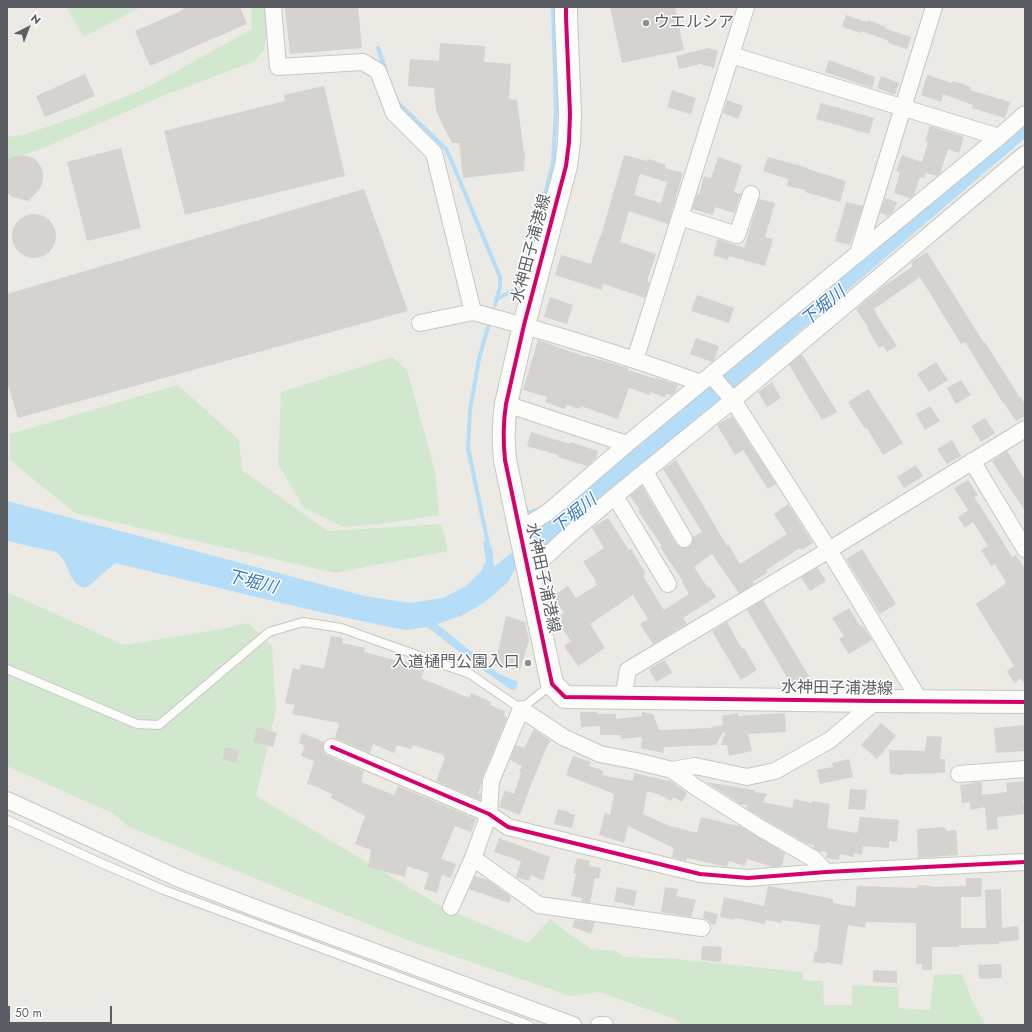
<!DOCTYPE html>
<meta charset="utf-8">
<style>
body{margin:0}
#map{position:relative;width:1032px;height:1032px;overflow:hidden;background:#ebeae4;font-family:Jost,sans-serif}
canvas{display:block}
.frame{position:absolute;inset:0;border:8px solid #5a5e63;pointer-events:none}
.north{position:absolute;left:8px;top:8px;width:40px;height:40px;-webkit-text-stroke:3px #fff;paint-order:stroke;rotate:42deg;font-size:11px;font-weight:700;line-height:16px;text-align:center;color:#5a5e63}
.north::after{content:'';display:block;margin:auto;width:14px;height:18px;background:#5a5e63;clip-path:polygon(50% 0,100% 100%,50% 72%,0 100%)}
.scale{position:absolute;left:8px;top:1006px;width:104px;height:18px;box-sizing:border-box;border:2px solid #5a5e63;border-top:0;padding-left:5px;font-size:12px;line-height:14px;white-space:nowrap;color:#5a5e63;-webkit-text-stroke:3px #fff;paint-order:stroke}
</style>
<div id="map">
<canvas width="1032" height="1032"></canvas>
<div class="frame"></div>
<div class="north">N</div>
<div class="scale">50 m</div>
</div>
<script>
const ctx = document.querySelector('canvas').getContext('2d');
ctx.lineJoin = 'round';
function fillPath(path, color) {
  ctx.fillStyle = color;
  ctx.fill(path, 'evenodd');
}
function strokePath(path, color, width, dash) {
  ctx.strokeStyle = color;
  ctx.lineWidth = width;
  ctx.lineCap = dash ? 'butt' : 'round';
  ctx.setLineDash(dash || []);
  ctx.stroke(path);
}
function drawText(font, color, halo, rows, align = 'center') {
  ctx.font = font + ' Jost,"Noto Sans JP",sans-serif';
  ctx.lineWidth = 3;
  ctx.setLineDash([]);
  ctx.textBaseline = 'middle';
  ctx.strokeStyle = halo;
  ctx.fillStyle = color;
  for (const [text, x, y, turn = 0] of rows) {
    ctx.save();
    ctx.translate(x, y);
    ctx.rotate((+turn || 0) * Math.PI / 180);
    ctx.textAlign = isNaN(turn) ? turn : align;
    if (halo) ctx.strokeText(text, 0, 0);
    ctx.fillText(text, 0, 0);
    ctx.restore();
  }
}
const green = new Path2D(`
 M66 7H141L84 37Z
 M251 7H265L268 29 264 50 255 61 165 95 41 149 7 160V137L23 135 76 117 144 89 252 29Z
 M392 357 407 370 435 471 439 515 381 524 343 527 304 508 278 464 281 392Z
 M178 385 239 440 242 470 328 531 441 524 448 551 335 573 75 513 10 460V434Z
 M7 592 124 645 216 630 248 623 272 646 276 710 256 796 444 908 528 943 550 919 567 932 591 949 615 951 625 957 677 959 803 972V980L823 981 824 1005H852V985L898 987 899 1008 930 1010 934 975 962 974 973 1002 985 1025H683L672 1018 599 992 570 996 407 940 129 827 112 813 7 766Z`);
const water = new Path2D(`
 M1025 122V138L717 402 513 572 508 582 490 598 477 607 461 616 437 624 499 674 518 682 517 686 515 690 510 689 483 670 427 627 406 630 394 628 311 610 115 563 89 586 83 588C65 579 71 562 56 552L7 541V501L365 596 411 603 443 598 466 586 481 571 486 561 483 540 492 548 494 567Z`);
const stream = new Path2D(`
 M378 48 386 71
 M397 101 398 103 446 149 449 155 500 277V287L495 305
 M496 299 521 287 553 163 556 110 553 7
 M488 327 479 359 470 410 468 448 489 549
 M526 508 527 513 541 509`);
const building = new Path2D(`
 M187 7H240L247 24 150 66 135 31 181 11V10Z
 M285 7H358L362 48 290 54Z
 M610 7H675L684 50 622 63Z
 M846 15 867 22 868 20 886 27V29L911 37 907 49 888 43 889 41 861 31V33L842 27Z
 M440 43 485 46 484 62 511 64 509 99 517 100 524 153H525L524 171 463 178 459 143H452L443 126 436 110 434 88 408 86 410 59 439 61Z
 M708 48 718 51 714 68 700 64 679 69 676 56Z
 M829 60 875 77 872 88 825 72Z
 M85 74 95 96 45 117 36 96Z
 M927 75 952 83 953 81 971 87 970 90 1010 102 1005 118 972 108 973 105 943 94 941 102 921 95Z
 M881 76 899 83 895 95 877 88Z
 M324 86 345 176 185 215 164 131 285 101 284 95Z
 M672 90 696 98 691 114 667 107Z
 M727 100 743 106 738 119 723 113Z
 M821 103 874 118 869 134 816 119Z
 M930 126 964 137 959 153 948 149 940 174 937 176 926 173 924 178 920 177 914 195 910 198 894 193 900 172 896 171 902 155 922 162 928 142 925 141Z
 M121 148 141 228 87 241 67 162Z
 M20 155 26 156 33 158 38 162 42 169 43 176 42 184 39 190 28 201 12 197 7 193V160L13 157Z
 M624 155 647 161 648 159 666 165 665 168 683 173 668 224 629 211 620 242 656 254 647 281 650 282 645 298 603 284 602 290 555 275 561 255 591 264 600 236H601ZM640 174 667 182 661 203 634 195Z
 M718 157 742 165 734 192 741 194 734 213 715 207 713 215 692 209 697 194 699 195 704 176 711 178Z
 M768 157 808 168V169L846 181 840 202 805 192 806 190 787 186 788 179 763 171Z
 M364 189 408 311 18 418 7 382V294Z
 M885 198 897 202 893 212 888 216 880 213Z
 M759 199 775 203 765 237 773 239 765 266 729 256 728 260 713 255 718 239 744 248Z
 M846 202 863 206 850 245 835 241Z
 M12 236a22 22 0 1 1 44 0a22 22 0 1 1-44 0Z
 M927 252 984 343 985 342 1020 398 1021 397 1025 404V416L1016 421 1004 403H1003L965 342 961 344 920 277 874 309 876 312H875L897 346 887 352 883 346 879 348 867 328 868 327 856 309 870 297 879 291 878 290 881 288 913 266 911 263 913 261Z
 M697 295 734 308 729 323 691 311Z
 M550 297 573 305 567 324 544 317Z
 M696 338 719 346 714 360 712 362 690 354Z
 M538 340 586 357 587 356 628 368V370L656 379 657 378 678 385 675 392 671 395 666 394 665 397 650 392V395L629 388 618 419 581 406 580 409 567 405 565 409 545 402 547 397 523 390Z
 M802 354 837 412 822 420 789 365Z
 M936 362 948 380 929 392 917 374Z
 M961 380 971 395 956 404 947 388Z
 M772 382 781 398 767 407 758 392Z
 M868 389 903 443 883 455 867 428 865 429 848 402Z
 M930 406 940 421 925 430 916 414Z
 M732 416 776 484 768 489 743 450 735 455 717 425Z
 M985 418 995 433 981 442 971 426Z
 M531 432 570 444 571 442 598 451 596 458 587 466 558 457V455L527 446Z
 M952 440 961 456 947 464 937 449Z
 M1007 451 1025 480V511L992 461Z
 M676 460 727 546 729 545 740 564 787 534 774 514 788 504 813 543 802 550 800 548 766 570 768 572 753 582 754 584 739 593 712 554 694 567 708 588 710 587 716 597 683 618 687 624 653 644 640 624 648 619 633 595 590 624 605 648 578 666 564 646 571 641 555 619 564 613 553 596 568 586 576 598 597 585 595 582 596 581 583 562 604 548 592 528 594 526 608 518 629 550 631 549 646 574 643 576 664 610 689 594 682 582 683 581 660 547 662 546 638 511 640 510 630 496 642 486 676 544 679 547 684 548 689 547 692 543 693 537 702 532 663 469Z
 M916 465 923 476 904 488 897 477Z
 M968 480 978 495 974 497 995 529 1012 557 1016 555 1025 569V685L1021 678 1014 683 1007 671 1014 666 976 604 1005 584 1004 583 1006 582 995 564 991 566 981 550 988 546 973 522 965 528 958 517 968 510 954 488Z
 M862 549 896 604 880 614 846 559Z
 M818 568 826 581 810 591 801 577Z
 M763 600 809 676 792 686 747 610Z
 M849 608 860 626 862 625 872 640 849 654 839 639 844 636 832 618Z
 M506 616 525 622 529 640 520 670 495 665Z
 M727 622 742 649 744 648 757 670 741 680 712 631Z
 M331 636 343 638 342 643 365 648 364 652 405 663V661L425 668 421 678 469 698 471 693 491 702 490 705 505 711 504 716 507 718 482 778 481 786 478 793 481 794 480 800 436 781 445 758 443 757 444 755 413 745 411 749 397 745 394 753 373 744 370 753 335 738 339 723 292 714 295 705 285 703 293 668 300 670 301 664 324 669Z
 M665 660 672 673 656 682 649 669Z
 M580 712H597V714H616V719L642 716V712L653 714 659 730 713 728 711 727 723 725 722 716 738 713V716L785 713 786 732 748 734 752 751 729 756 727 745H721L725 733 723 732 716 745 664 747 663 753 641 748 642 737 621 739V735H600V726L581 727Z
 M881 723 896 736 877 759 861 745Z
 M1025 725V751L996 753 994 728Z
 M257 727 277 733 273 747 253 742Z
 M534 729 551 741 547 746 532 782 520 815 499 807 505 790 514 794 521 773 519 772 522 766 510 760 516 745 524 748Z
 M302 733 324 742 323 749 324 752 328 756 364 771 361 782 394 795 398 786 476 819 471 832 455 826 441 859 456 864 451 878 442 875 437 893 424 889 429 873 407 866 405 877 368 867 371 850 355 844 365 816 331 798 332 794 314 786 307 784 314 761 301 756 305 746 299 743Z
 M927 736 942 737 940 759H945V773L902 774V775L890 774 889 750 925 751Z
 M226 747 239 751 236 763 222 759Z
 M573 756 591 762 589 766 604 771 602 775 633 781 634 773 669 781V780L687 793 682 802 674 797 671 801 660 795 647 791 643 814 667 825 697 833 701 817 738 826V825L785 853 782 866 773 867 747 859 745 866 729 861 727 867 687 858 686 861 672 857 674 848 628 826 624 843 599 835 605 813 610 815 614 794 566 775Z
 M849 759 853 777 820 784 817 770 833 767 832 763Z
 M1025 781V800H1023L1025 814 997 817 998 829 987 830 985 807 970 810V802L962 803 960 785 971 784 970 783 982 782V795L1007 792 1006 783Z
 M706 782 755 790V792L767 794 763 802 792 808 794 799 812 803V801L830 804 827 828 857 833 860 817 899 820 897 842 889 841V848L863 846 862 855 854 853V857L840 854 839 860 826 858 827 852 818 851 813 848 814 845 807 844 767 821 746 808 747 805 740 804Z
 M850 789 867 790 865 810 848 809Z
 M558 809 569 812V813L575 815 572 828 554 824Z
 M944 827 947 831 956 830 958 855 918 858 917 829Z
 M499 838 550 857 543 881 531 875 529 881 516 877 521 861 494 852Z
 M577 858 590 861 589 866 601 868 599 879 595 878 590 903 581 901 582 898 571 896 576 874 573 873Z
 M475 876 488 880 511 897 509 903 469 889Z
 M966 878H982L981 897H961V928H986L985 890 1001 889 1002 928 1018 926 1019 940 999 942V944L959 945V947H932V970H922V964H916V923L866 922 865 928 848 925 842 965 826 962 825 964 813 962 815 951H817L820 925 782 920V923L766 920 765 924 735 918V920L720 917 724 897 764 906 768 886 833 899V903L855 907 857 886 917 888 918 885 932 886V887L966 886Z
 M617 887 637 891 634 906 614 901Z
 M665 887 678 889 676 896 696 900 691 917 661 912Z
 M704 911 718 914 715 925 711 924 708 920 703 918Z
 M575 920 595 922 591 934 572 927Z
 M702 946 722 947 721 962 701 960Z
 M1001 964 1002 978 979 979 978 965Z
 M873 970 897 971V983L873 982Z`);
const lane = new Path2D(`
 M7 669 137 724 159 725 269 632 303 622 341 628 470 674 521 709 552 684
 M7 820 101 863 164 890 529 1025`);
const street = new Path2D(`
 M273 7 278 67 363 62 378 71 394 113 434 153 473 312C550 332 626 356 701 383
 M731 55 999 137
 M680 217 737 235 751 194
 M858 253 934 7
 M420 323 473 312
 M635 360 746 7
 M711 375 733 400 829 550 920 701
 M506 404 627 444
 M972 461 1025 549
 M645 472 684 539
 M615 496 668 584
 M519 530 547 513 627 444 999 137 1025 114
 M528 573 569 535 615 496 733 400 1025 154
 M623 698 628 670 829 550 1025 429
 M332 747 489 814 508 827 700 874 748 878 826 872 1025 862
 M672 770 697 788 762 829 814 859 826 872
 M959 774 1025 769
 M7 800 177 878 250 906 573 1025
 M473 858 539 905 702 928
 M451 907 473 858 489 814 491 781 521 709 563 737 600 754 636 761 672 770 695 766 747 777 775 771 830 740 876 701
 M599 1025H605`);
const secondary = new Path2D(`
 M566 7V17L570 114 569 142 566 166 524 325 506 404C503 424 503 441 505 460L552 684 565 697 876 701 1025 702`);
const cycleway = new Path2D(`
 M566 7V17L570 114 569 142 566 166 524 325 506 404C503 424 503 441 505 460L552 684 565 697 876 701 1025 702
 M332 747 489 814 508 827 700 874 748 878 826 872 1025 862`);
const markers = [
 [646,23,4,"#8d8f90"],
 [528,663,4,"#8d8f90"]
];
const poiNames = [
 ["ウエルシア",654,23],
 ["入道樋門公園入口",520,663,"right"]
];
const streetNames = [
 ["水神田子浦港線",532,249,-75],
 ["水神田子浦港線",542,578,78],
 ["水神田子浦港線",837,689,1]
];
const waterNames = [
 ["下堀川",824,307,-40],
 ["下堀川",575,515,-39],
 ["下堀川",252,583,14]
];
fillPath(green, '#d2e8ce');
fillPath(water, '#b6ddf7');
strokePath(stream, '#b6ddf7', 4);
fillPath(building, '#d4d3cf');
strokePath(lane, '#c7c7c5', 10);
strokePath(street, '#c7c7c5', 18);
strokePath(secondary, '#c7c8c6', 24);
strokePath(lane, '#fcfcfb', 8);
strokePath(street, '#fcfcfb', 16);
strokePath(secondary, '#fcfcfb', 22);
strokePath(cycleway, '#d6006c', 4);
for (const [x, y, r, color] of markers) {
  const dot = new Path2D();
  dot.arc(x, y, r, 0, 2 * Math.PI);
  ctx.fillStyle = color;
  ctx.fill(dot);
  strokePath(dot, '#fff', 1.5);
}
drawText('16px', '#5a5e63', '#fff', poiNames, 'left');
drawText('16px', '#5a5e63', '#fff', streetNames);
drawText('italic 17px', '#3779b8', '#fff', waterNames);
</script>
